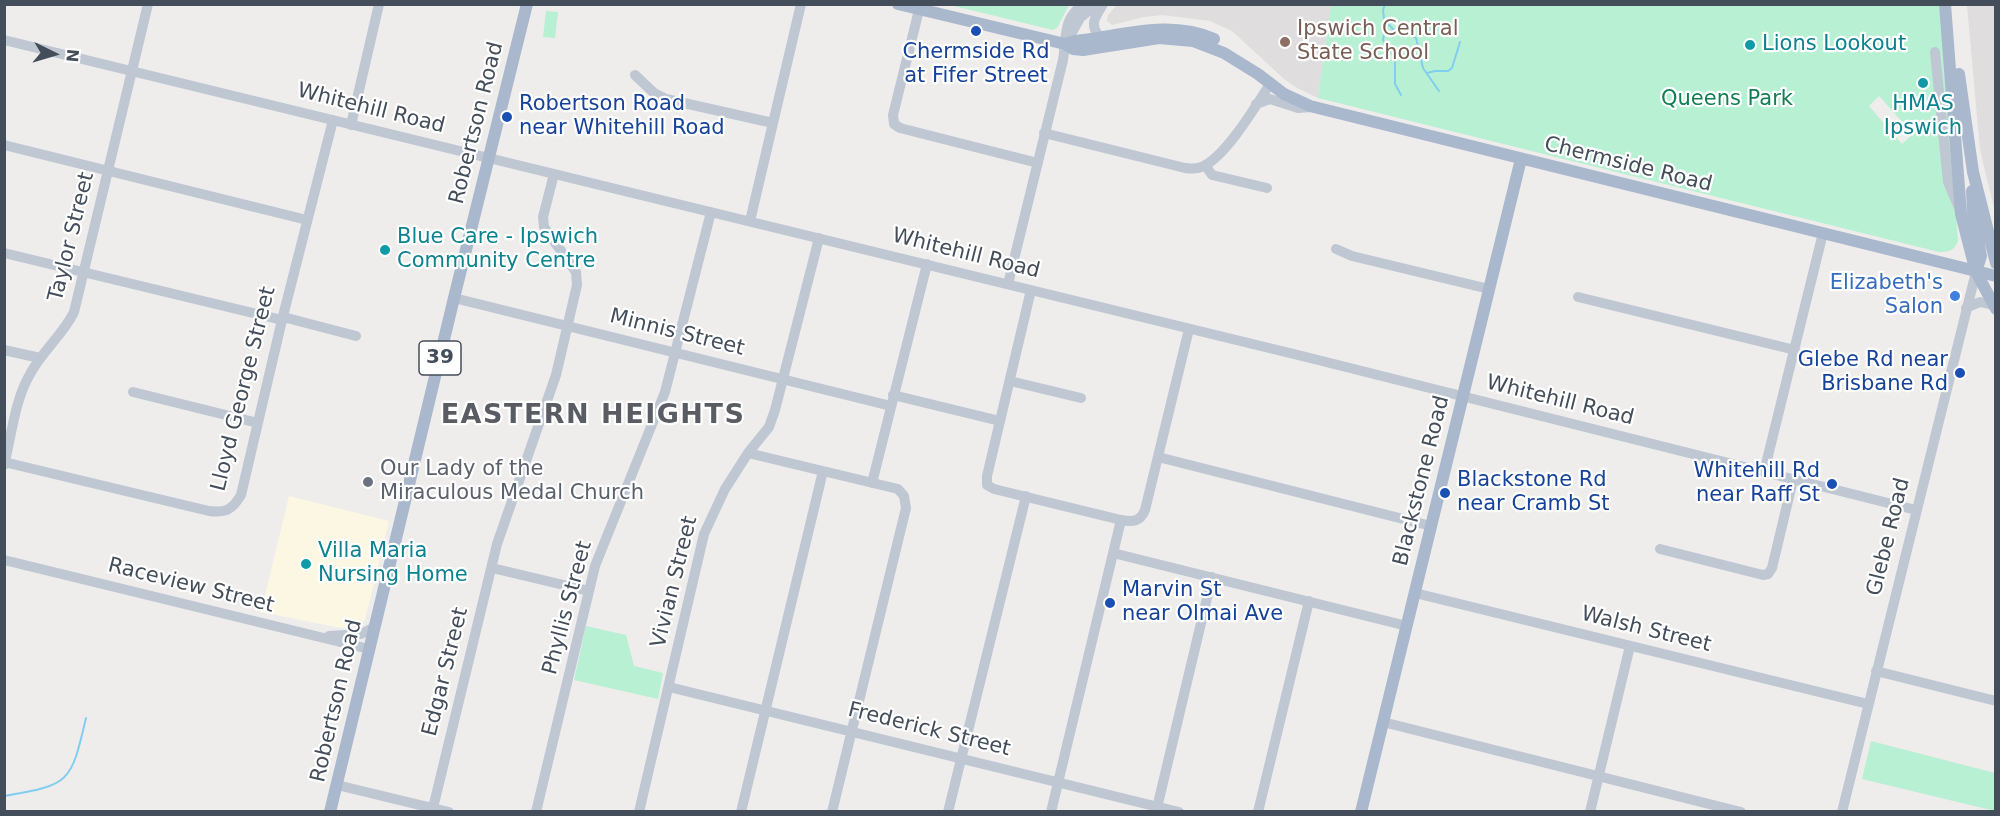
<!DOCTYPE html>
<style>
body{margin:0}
#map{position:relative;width:2000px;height:816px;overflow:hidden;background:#efecec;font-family:"DejaVu Sans",sans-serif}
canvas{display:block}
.frame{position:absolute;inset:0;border:6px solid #444e5a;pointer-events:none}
.north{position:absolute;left:24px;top:24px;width:60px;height:60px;-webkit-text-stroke:4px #fff;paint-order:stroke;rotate:95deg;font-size:16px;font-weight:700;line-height:24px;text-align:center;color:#444e5a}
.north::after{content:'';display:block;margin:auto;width:21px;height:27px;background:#444e5a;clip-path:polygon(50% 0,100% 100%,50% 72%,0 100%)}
</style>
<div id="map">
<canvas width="2000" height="816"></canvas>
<div class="frame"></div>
<div class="north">N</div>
</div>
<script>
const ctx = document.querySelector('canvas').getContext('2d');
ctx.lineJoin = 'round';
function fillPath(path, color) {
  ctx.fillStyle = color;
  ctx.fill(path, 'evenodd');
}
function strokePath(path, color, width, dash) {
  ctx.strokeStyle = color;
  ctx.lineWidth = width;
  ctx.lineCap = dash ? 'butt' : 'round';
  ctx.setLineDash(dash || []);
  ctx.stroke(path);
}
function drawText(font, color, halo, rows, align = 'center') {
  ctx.font = font + ' "DejaVu Sans",sans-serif';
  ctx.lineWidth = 4.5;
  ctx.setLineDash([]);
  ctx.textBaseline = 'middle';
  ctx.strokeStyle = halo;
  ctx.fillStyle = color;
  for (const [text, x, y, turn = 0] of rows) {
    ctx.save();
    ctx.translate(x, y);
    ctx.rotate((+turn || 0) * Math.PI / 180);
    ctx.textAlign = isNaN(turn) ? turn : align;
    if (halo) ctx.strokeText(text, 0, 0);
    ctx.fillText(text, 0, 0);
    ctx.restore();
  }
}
const commercial = new Path2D(`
 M289 496 389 521 365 620 357 626 340 628 261 612Z`);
const education = new Path2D(`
 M1117 5H1331L1318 98 1297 88 1284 79 1232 31 1210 21 1163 15 1144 17 1112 25 1107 21 1108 15Z
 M1967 5H1995V212L1980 150Z`);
const green = new Path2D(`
 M950 5H1069L1057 28 1053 30Z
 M1331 5H1940L1958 241C1954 251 1948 252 1939 252L1318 98ZM1879 96 1913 134 1902 144 1869 106Z
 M546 11 558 12 555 38 543 37Z
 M586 626 626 635 634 666 663 673 658 699 574 680Z
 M1871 741 1995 773V811L1862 779Z`);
const stream = new Path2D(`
 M1385 4 1383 10 1385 28 1383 40 1395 59V84L1401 95
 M1385 21 1397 33H1407L1416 38 1423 68 1439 91
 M1427 73 1435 71H1448L1452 68 1460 42
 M4 796C71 785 71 782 86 718`);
const minor = new Path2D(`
 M1103 4C1097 15 1089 23 1098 35L1104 38
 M919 10 893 115 894 124 900 128 1038 163
 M1070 36 1080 18 1097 4
 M4 40 1306 357 1916 510
 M1935 52 1948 182 1960 210
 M635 75 654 93 666 99 773 123
 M1256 104 1270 99 1298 108 1312 107
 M351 125 379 4
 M1044 133 1185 168C1192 169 1198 169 1204 166 1228 153 1255 107 1270 84
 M4 145 307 220
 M1205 165 1212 175 1267 188
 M750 221 801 4
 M1336 249 1352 256 1489 289
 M4 253 282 320 287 318 356 336
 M1008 284 1063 60C1067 36 1062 21 1083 4
 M1031 290 987 476V485L994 489 1121 520C1133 522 1140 522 1145 510L1189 329
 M1578 297 1795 350
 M454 298 891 406
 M1966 308 1980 302 1993 305
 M4 350 40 358
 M1010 381 1081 398
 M133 392 258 423
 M893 395 1000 421
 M748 453 898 489 904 496 906 508 832 812
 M1158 457 1431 526
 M4 462 209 511C226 513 232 510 241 495L282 320 333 120
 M4 465C11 438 15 400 29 376 41 352 63 335 74 312L148 4
 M1764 472 1823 233
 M872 483 927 264
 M1660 549 1763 575 1768 574 1772 568 1793 480
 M1113 553 1407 626
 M4 560 369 649
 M492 568 589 591
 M1415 593 1868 704
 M329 636 361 634 375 627
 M1876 671 1996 701
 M669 687 1179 812
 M1383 722 1741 812
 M337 785 449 812
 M433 808 497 544 556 375 577 285 576 272 544 227 543 217 554 174
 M536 812 595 566 665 392 711 212
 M639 812 704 534 725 489 748 453 769 427 775 410 819 238
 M741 812 823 471
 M948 812 1026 496
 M1051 812 1121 520
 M1156 812 1212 577
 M1258 812 1309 601
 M1590 812 1630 646
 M1842 812 1976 272`);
const major = new Path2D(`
 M898 4 1065 44 1073 49 1083 50 1159 38 1193 41 1224 53 1258 74 1284 94 1310 106 1996 276
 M1945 4 1961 214 1976 272 1996 309
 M1065 44 1075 41C1122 36 1169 19 1214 39
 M1959 74 1973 172 1996 263
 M1972 191 1973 212 1981 256 1976 272
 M330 812 454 298 527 4
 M1361 812 1521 159`);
const markers = [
 [976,31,6,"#1a4fb4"],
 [1285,42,6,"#8d6e63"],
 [1750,45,6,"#0f9aa8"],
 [1923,83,6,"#0f9aa8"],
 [507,117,6,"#1a4fb4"],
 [385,250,6,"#0f9aa8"],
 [1955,296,6,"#3f7fe0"],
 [1960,373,6,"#1a4fb4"],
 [368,482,6,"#6b7280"],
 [1832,484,6,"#1a4fb4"],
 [1445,493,6,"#1a4fb4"],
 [306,564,6,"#0f9aa8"],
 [1110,603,6,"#1a4fb4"]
];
const shields = [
 [440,358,42]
];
const shieldNames = [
 ["39",440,358]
];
const educationNames = [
 ["Ipswich Central",1297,30],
 ["State School",1297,54]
];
const cultureNames = [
 ["Lions Lookout",1762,45],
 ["HMAS",1923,105,"center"],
 ["Ipswich",1923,129,"center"],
 ["Blue Care - Ipswich",397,238],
 ["Community Centre",397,262],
 ["Villa Maria",318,552],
 ["Nursing Home",318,576]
];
const transitNames = [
 ["Chermside Rd",976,53,"center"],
 ["at Fifer Street",976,77,"center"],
 ["Robertson Road",519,105],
 ["near Whitehill Road",519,129],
 ["Glebe Rd near",1948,361,"right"],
 ["Brisbane Rd",1948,385,"right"],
 ["Whitehill Rd",1820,472,"right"],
 ["near Raff St",1820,496,"right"],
 ["Blackstone Rd",1457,481],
 ["near Cramb St",1457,505],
 ["Marvin St",1122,591],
 ["near Olmai Ave",1122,615]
];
const parkNames = [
 ["Queens Park",1727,100]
];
const streetNames = [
 ["Whitehill Road",371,109,14],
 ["Robertson Road",477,123,-76],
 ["Chermside Road",1628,165,14],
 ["Taylor Street",72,237,-76],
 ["Whitehill Road",966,254,14],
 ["Minnis Street",677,333,14],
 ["Lloyd George Street",244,389,-76],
 ["Whitehill Road",1560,401,14],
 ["Blackstone Road",1422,481,-76],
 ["Glebe Road",1889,537,-76],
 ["Vivian Street",675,582,-76],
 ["Raceview Street",191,586,14],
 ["Phyllis Street",568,608,-75],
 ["Walsh Street",1646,630,14],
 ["Edgar Street",446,672,-76],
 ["Robertson Road",337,701,-77],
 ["Frederick Street",929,730,14]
];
const shopNames = [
 ["Elizabeth's",1943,284],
 ["Salon",1943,308]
];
const worshipNames = [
 ["Our Lady of the",380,470],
 ["Miraculous Medal Church",380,494]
];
const districtNames = [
 ["EASTERN HEIGHTS",593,416]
];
fillPath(commercial, '#fcf7e3');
fillPath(education, '#e0ddde');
fillPath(green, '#b7f0d3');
strokePath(stream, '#82ceef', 2);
strokePath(minor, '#bfc7d3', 10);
strokePath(major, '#aab8cd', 12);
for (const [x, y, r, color] of markers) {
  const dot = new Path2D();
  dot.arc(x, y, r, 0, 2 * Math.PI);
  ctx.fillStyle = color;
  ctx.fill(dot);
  strokePath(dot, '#fff', 2);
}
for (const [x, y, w] of shields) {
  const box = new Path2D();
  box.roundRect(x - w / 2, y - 17, w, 34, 4.5);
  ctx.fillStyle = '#fff';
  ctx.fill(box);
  strokePath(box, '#444e5a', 1.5);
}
drawText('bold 20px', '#444e5a', null, shieldNames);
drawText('21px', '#785e54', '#fff', educationNames, 'left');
drawText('21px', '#0d838f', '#fff', cultureNames, 'left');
drawText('21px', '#164399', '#fff', transitNames, 'left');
drawText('21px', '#137e53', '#fff', parkNames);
drawText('21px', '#444e5a', '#fff', streetNames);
drawText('21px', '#366cbe', '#fff', shopNames, 'right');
drawText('21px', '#5b616d', '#fff', worshipNames, 'left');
ctx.letterSpacing = '1.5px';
drawText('bold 27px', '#595c62', '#fff', districtNames);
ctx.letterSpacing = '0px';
</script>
